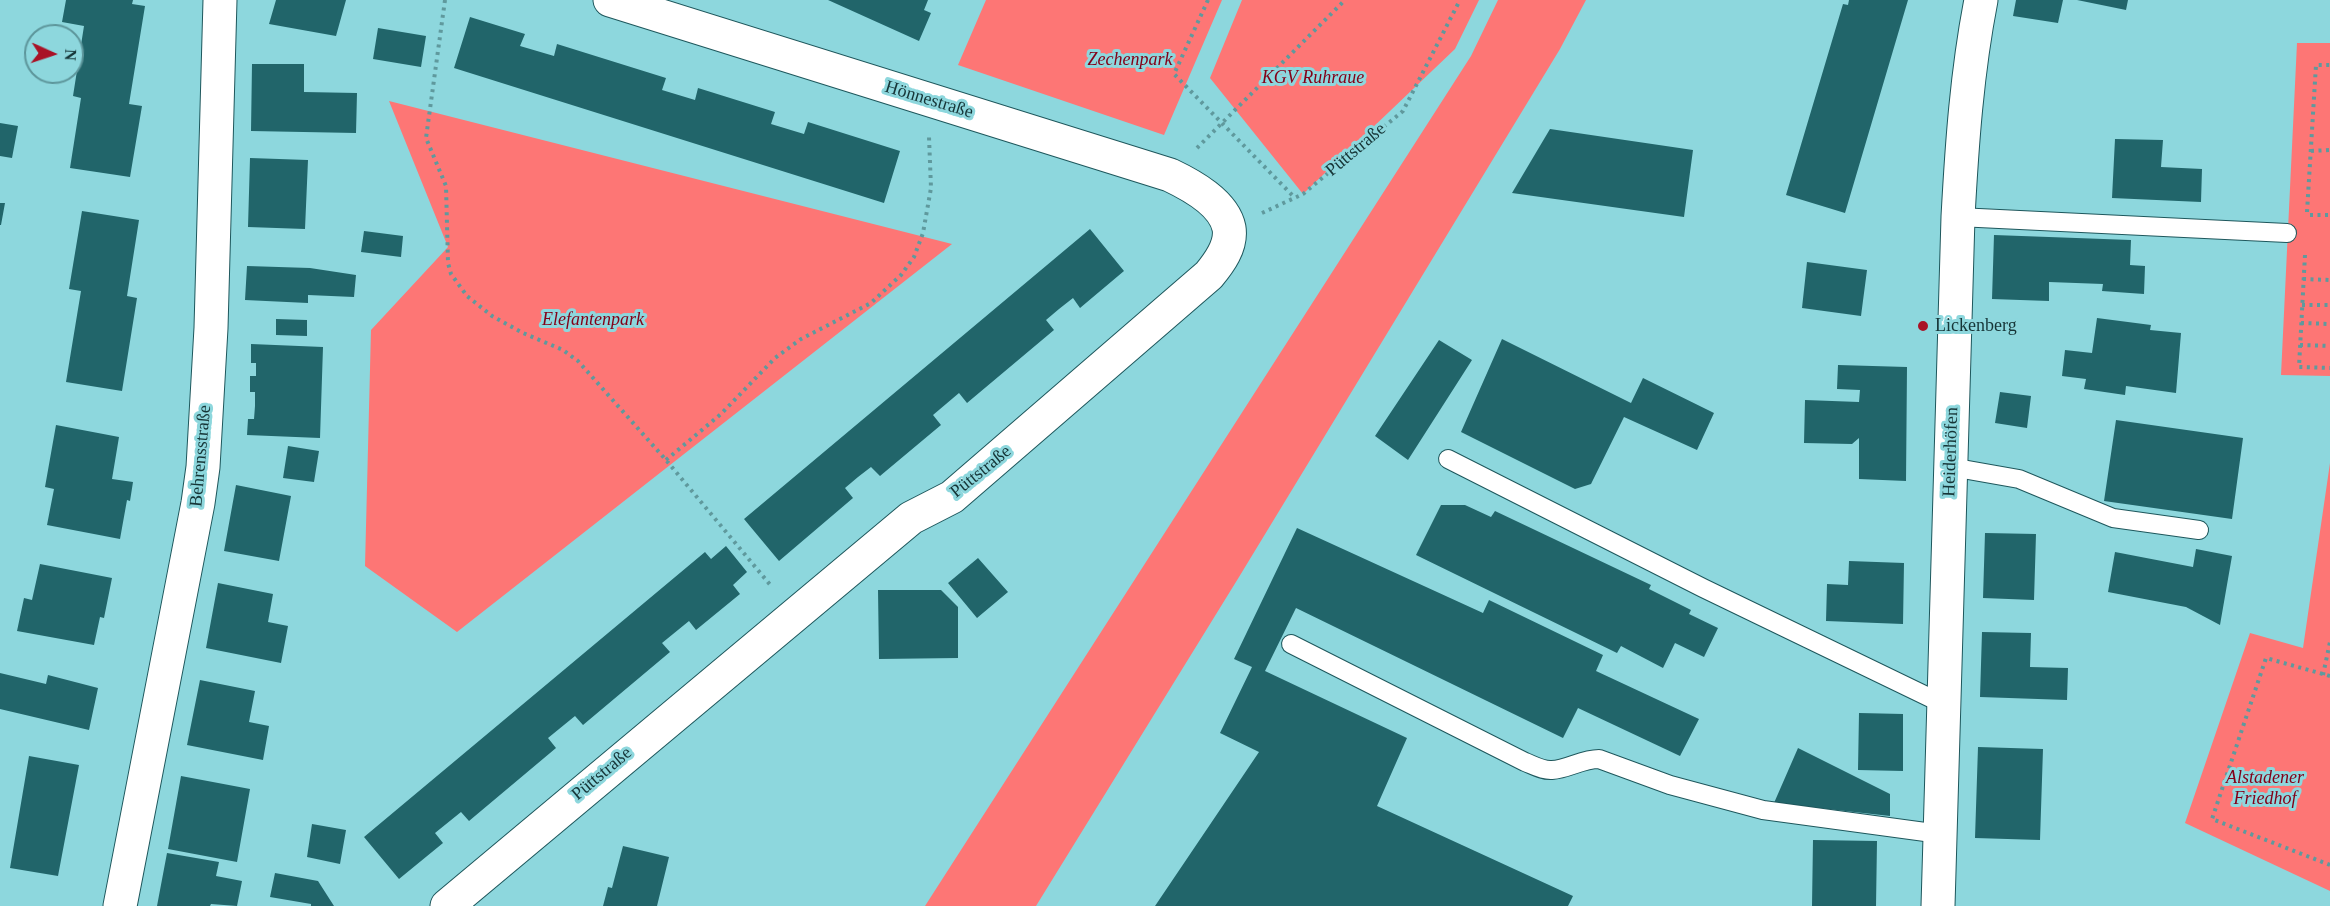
<!DOCTYPE html>
<meta charset="utf-8">
<style>
body{margin:0}
#map{position:relative;width:2330px;height:906px;overflow:hidden;background:#8dd7dd;font-family:"Times New Roman",serif}
canvas{display:block}
.north{position:absolute;left:24px;top:24px;width:60px;height:60px;box-sizing:border-box;background:#8dd7dd;border:2px solid #5d969b;border-radius:50%;rotate:93deg;font-size:16px;font-weight:700;line-height:24px;text-align:center;color:#163537}
.north::after{content:'';display:block;margin:auto;width:21px;height:27px;background:#a91226;clip-path:polygon(50% 0,100% 100%,50% 72%,0 100%)}
</style>
<div id="map">
<canvas width="2330" height="906"></canvas>
<div class="north">N</div>
</div>
<script>
const ctx = document.querySelector('canvas').getContext('2d');
ctx.lineJoin = 'round';
function fillPath(path, color) {
  ctx.fillStyle = color;
  ctx.fill(path, 'evenodd');
}
function strokePath(path, color, width, dash) {
  ctx.strokeStyle = color;
  ctx.lineWidth = width;
  ctx.lineCap = dash ? 'butt' : 'round';
  ctx.setLineDash(dash || []);
  ctx.stroke(path);
}
function drawText(font, color, halo, rows, align = 'center') {
  ctx.font = font + ' "Times New Roman",serif';
  ctx.lineWidth = 6;
  ctx.setLineDash([]);
  ctx.textBaseline = 'middle';
  ctx.strokeStyle = halo;
  ctx.fillStyle = color;
  for (const [text, x, y, turn = 0] of rows) {
    ctx.save();
    ctx.translate(x, y);
    ctx.rotate((+turn || 0) * Math.PI / 180);
    ctx.textAlign = isNaN(turn) ? turn : align;
    if (halo) ctx.strokeText(text, 0, 0);
    ctx.fillText(text, 0, 0);
    ctx.restore();
  }
}
const green = new Path2D(`
 M986 0H1222L1164 135 958 65Z
 M1242 0H1479L1455 49 1303 194 1210 78Z
 M1498 0H1586L1560 49 1239 577 1036 906H925L1471 56Z
 M2297 43H2330V376L2281 375Z
 M389 101 952 244 457 632 365 566 371 330 448 247Z
 M2330 463V891L2185 823 2250 633 2303 648Z`);
const building = new Path2D(`
 M66 0H133L132 4 145 6 129 104 142 106 130 177 70 168 81 98 73 96 84 26 62 22Z
 M276 0H346L336 36 269 24Z
 M828 0H928L924 10 931 13 919 41Z
 M1849 0H1908L1845 213 1786 195 1843 4 1848 5Z
 M2016 0H2063L2058 23 2013 16Z
 M2077 0H2128L2126 10Z
 M470 17 525 34 520 46 554 56 557 44 666 78 662 90 695 100 698 88 775 112 771 124 804 134 808 122 900 151 884 203 454 68Z
 M378 28 426 36 421 67 373 59Z
 M252 64H304V92L357 93 356 133 251 131Z
 M0 123 18 126 12 158 0 156Z
 M1550 129 1693 150 1684 217 1512 193Z
 M2115 139 2163 140 2161 167 2202 169 2201 202 2112 198Z
 M250 158 308 160 305 229 248 227Z
 M0 203H5L1 225H0Z
 M82 211 139 220 127 296 137 298 122 391 66 382 81 291 69 289Z
 M1090 229 1124 271 1080 308 1073 298 1059 309 1046 320 1054 330 967 403 959 393 933 415 941 425 880 476 871 467 858 477 845 488 853 498 779 561 744 519Z
 M364 231 403 236 401 257 361 252Z
 M1994 235 2131 240 2130 265 2145 266 2144 294 2102 291 2103 284 2049 282V301L1992 299Z
 M1807 262 1867 270 1861 316 1802 308Z
 M247 266 310 268 356 275 354 297 308 295V303L245 300Z
 M2097 318 2151 325 2150 330 2181 333 2176 393 2126 386 2125 395 2084 389 2086 379 2062 376 2065 350 2092 353Z
 M276 319 307 320V336L276 335Z
 M1502 339 1631 403 1643 378 1714 413 1697 450 1624 417 1591 484 1575 489 1461 432Z
 M1439 340 1472 360 1408 460 1375 436Z
 M251 344 323 347 320 438 247 435 248 419H254L255 406V392H250V376H256V363H251Z
 M1838 365 1907 367 1906 481 1859 479V438L1852 444 1804 443 1805 400 1859 402 1860 390 1837 389Z
 M2000 392 2031 396 2027 428 1995 423Z
 M2116 420 2243 438 2232 519 2104 501Z
 M56 425 119 437 112 479 133 482 130 501 127 500 120 539 47 525 54 489 45 487Z
 M288 446 319 451 314 482 283 478Z
 M236 485 291 496 279 561 224 551Z
 M1441 505H1465L1491 517 1495 511 1651 585 1649 589 1691 610 1689 614 1718 628 1704 657 1675 643 1663 668 1621 646 1617 653 1416 555Z
 M1297 528 1483 613 1489 600 1603 655 1596 671 1699 719 1680 756 1578 708 1563 738 1296 608 1265 671 1407 738 1377 806 1573 896 1568 906H1155L1259 752 1220 733 1252 667 1234 659Z
 M1985 533 2036 534 2034 600 1983 598Z
 M726 546 747 572 733 585 740 594 696 630 689 621 662 643 670 652 583 725 575 716 548 738 556 748 469 821 461 812 435 833 443 843 399 879 364 837 705 552 711 559Z
 M2196 549 2232 556 2220 625 2186 607 2108 592 2115 552 2193 567Z
 M978 558 1008 592 977 618 948 583Z
 M1849 561 1904 563 1903 624 1826 621 1827 584 1848 585Z
 M40 564 112 578 104 618 100 617 94 645 17 631 24 598 32 600Z
 M218 583 273 594 268 622 288 626 281 663 206 648Z
 M878 590H941L958 607V658L879 659Z
 M1982 632 2031 633 2030 667 2068 668 2067 700 1980 697Z
 M0 673 46 684 48 675 98 688 89 730 0 709Z
 M200 680 255 691 249 722 269 726 263 760 187 745Z
 M1859 713 1903 714V771L1858 770Z
 M1978 747 2043 749 2040 840 1975 838Z
 M1798 748 1890 794V816L1774 803Z
 M29 756 79 765 58 876 10 868Z
 M181 776 250 789 237 862 168 849Z
 M312 824 346 830 340 864 307 857Z
 M1813 840 1877 841 1876 906H1812Z
 M623 846 669 857 657 906H603L608 887 612 888Z
 M167 853 219 862 216 876 242 881 237 906 211 904 210 906H157Z
 M275 873 318 881 334 906H311V904L270 897Z`);
const path = new Path2D(`
 M445 0 426 138 446 186 448 263 451 274 467 296 492 316 523 333 563 350 578 361 666 460 772 587
 M1208 0 1174 74 1295 198
 M1197 148 1345 0
 M2311 151 2330 150
 M2307 212 2316 65H2330
 M1262 213 1303 194 1403 111 1460 0
 M2310 215H2330
 M2305 255 2299 367 2330 368
 M2303 279 2330 280
 M2302 305H2330
 M2301 323 2330 324
 M2300 345 2330 346
 M666 460 721 414 775 358 801 339 871 303 901 275 914 257 923 233 931 188 929 137
 M2323 675 2330 642
 M2330 676 2266 658 2212 819 2330 865`);
const lane = new Path2D(`
 M1958 217 2287 233
 M1448 459 1703 588 1943 704
 M1951 467 2019 479 2113 518 2199 530
 M1291 644 1525 762C1533 765 1543 771 1552 770 1568 769 1582 759 1599 759L1670 785 1763 810 1940 834`);
const street = new Path2D(`
 M120 906 198 503 203 467 211 328 220 0
 M447 906 911 518 952 497 1209 275C1219 263 1232 246 1229 228 1224 203 1191 185 1170 175L610 0
 M1938 906 1958 217C1962 143 1967 72 1981 0`);
const markers = [
 [1923,326,6,"#a91226"]
];
const parkNames = [
 ["Zechenpark",1130,60],
 ["KGV Ruhraue",1313,78],
 ["Elefantenpark",593,320],
 ["Alstadener",2265,778],
 ["Friedhof",2265,799]
];
const streetNames = [
 ["Hönnestraße",929,100,17],
 ["Püttstraße",1356,150,-40],
 ["Heiderhöfen",1951,452,-88],
 ["Behrensstraße",201,456,-85],
 ["Püttstraße",981,472,-39],
 ["Püttstraße",602,774,-40]
];
const poiNames = [
 ["Lickenberg",1935,326]
];
fillPath(green, '#fd7675');
fillPath(building, '#21656a');
strokePath(lane, '#1e575c', 20);
strokePath(street, '#1e575c', 35);
strokePath(path, '#5f999d', 4, [3, 4.5]);
strokePath(lane, '#fff', 18);
strokePath(street, '#fff', 33);
for (const [x, y, r, color] of markers) {
  const dot = new Path2D();
  dot.arc(x, y, r, 0, 2 * Math.PI);
  ctx.fillStyle = color;
  ctx.fill(dot);
  strokePath(dot, '#8dd7dd', 2);
}
drawText('italic 18px', '#830017', '#8dd7dd', parkNames);
drawText('18px', '#163537', '#8dd7dd', streetNames);
drawText('18px', '#163537', '#8dd7dd', poiNames, 'left');
</script>
